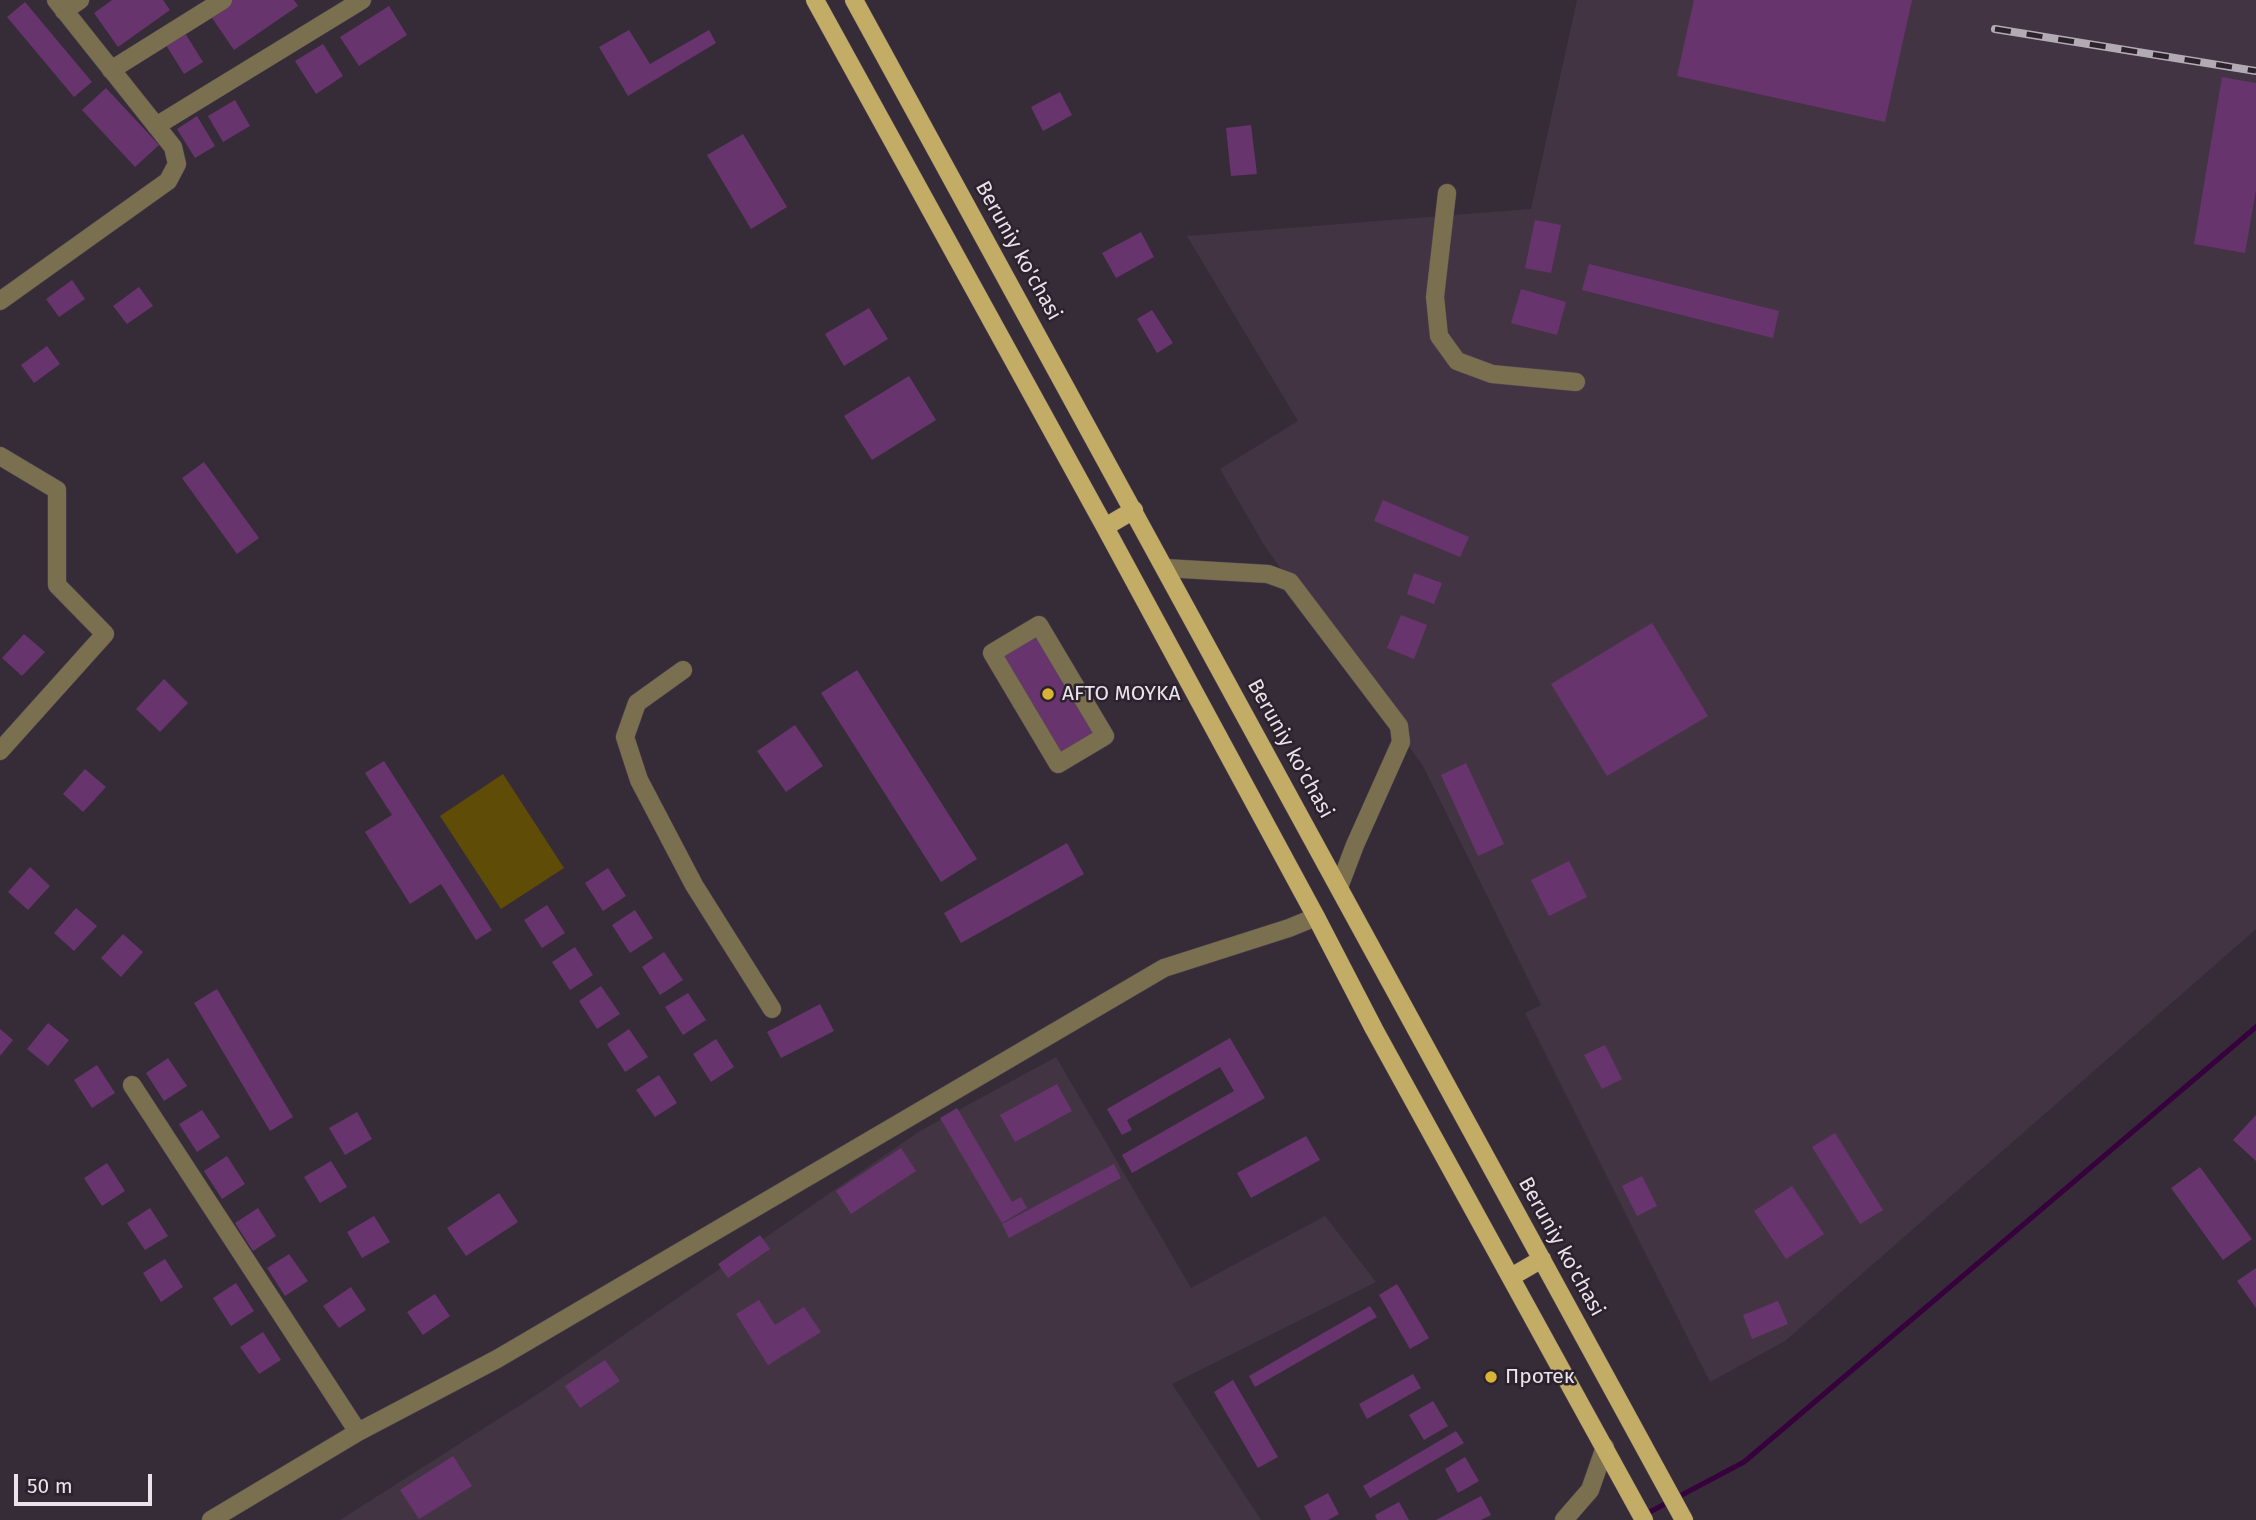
<!DOCTYPE html>
<meta charset="utf-8">
<style>
body{margin:0}
#map{position:relative;width:2256px;height:1520px;overflow:hidden;background:#362c37;font-family:"Fira Sans",sans-serif}
canvas{display:block}
.scale{position:absolute;left:14px;top:1474px;width:138px;height:32px;box-sizing:border-box;border:4px solid #eae3ea;border-top:0;padding-left:9px;font-size:21px;line-height:24px;white-space:nowrap;color:#eae3ea;-webkit-text-stroke:5px #2c222d;paint-order:stroke}
</style>
<div id="map">
<canvas width="2256" height="1520"></canvas>
<div class="scale">50 m</div>
</div>
<script>
const ctx = document.querySelector('canvas').getContext('2d');
ctx.lineJoin = 'round';
function fillPath(path, color) {
  ctx.fillStyle = color;
  ctx.fill(path, 'evenodd');
}
function strokePath(path, color, width, dash) {
  ctx.strokeStyle = color;
  ctx.lineWidth = width;
  ctx.lineCap = dash ? 'butt' : 'round';
  ctx.setLineDash(dash || []);
  ctx.stroke(path);
}
function drawText(font, color, halo, rows, align = 'center') {
  ctx.font = font + ' "Fira Sans",sans-serif';
  ctx.lineWidth = 5;
  ctx.setLineDash([]);
  ctx.textBaseline = 'middle';
  ctx.strokeStyle = halo;
  ctx.fillStyle = color;
  for (const [text, x, y, turn = 0] of rows) {
    ctx.save();
    ctx.translate(x, y);
    ctx.rotate((+turn || 0) * Math.PI / 180);
    ctx.textAlign = isNaN(turn) ? turn : align;
    if (halo) ctx.strokeText(text, 0, 0);
    ctx.fillText(text, 0, 0);
    ctx.restore();
  }
}
const built = new Path2D(`
 M1577 0H2256V929L1785 1341 1710 1382 1525 1013 1541 1005 1423 766 1264 545 1220 469 1298 421 1187 236 1531 209Z
 M1056 1057 1191 1288 1325 1216 1376 1282 1172 1384 1261 1520H340L544 1390 920 1131Z`);
const green = new Path2D(`
 M503 774 564 868 501 909 440 816Z`);
const stream = new Path2D(`
 M1644 1515 1744 1462 2256 1027`);
const building = new Path2D(`
 M112 0H163L170 10 118 47 94 13Z
 M232 0H294L298 6 234 50 210 15Z
 M1694 0H1912L1885 122 1677 76Z
 M25 2 92 82 74 97 7 17Z
 M389 6 407 35 359 66 340 37Z
 M629 30 650 64 709 30 716 43 628 96 599 47Z
 M185 33 203 62 184 74 166 45Z
 M323 44 343 76 316 94 295 61Z
 M2222 77 2256 83V190L2245 253 2194 244Z
 M106 88 159 145 135 167 82 110Z
 M1060 92 1072 115 1043 131 1031 107Z
 M235 100 250 126 223 142 208 116Z
 M197 116 215 146 195 158 177 129Z
 M1251 125 1257 174 1231 176 1226 128Z
 M743 134 787 207 751 229 707 155Z
 M1535 220 1561 225 1551 273 1525 268Z
 M1141 232 1154 257 1116 278 1102 253Z
 M1589 264 1779 311 1773 338 1582 290Z
 M72 280 85 299 59 317 46 299Z
 M139 287 153 306 127 324 113 306Z
 M1521 289 1566 302 1557 335 1511 323Z
 M869 308 888 339 844 366 825 334Z
 M1152 310 1173 343 1157 353 1137 319Z
 M47 346 60 364 34 383 21 365Z
 M909 376 936 420 872 460 844 416Z
 M204 462 259 538 237 554 182 478Z
 M1383 500 1469 537 1460 557 1374 521Z
 M1414 573 1442 583 1434 604 1407 594Z
 M1401 615 1427 625 1414 659 1387 648Z
 M1652 623 1708 716 1607 776 1551 684Z
 M1039 625 1105 736 1058 764 992 653Z
 M24 634 45 652 22 676 2 658Z
 M857 670 977 859 941 882 821 693Z
 M164 679 188 703 160 732 136 709Z
 M795 725 823 766 786 792 757 751Z
 M384 761 492 930 476 940 441 884 410 904 365 832 392 815 365 773Z
 M1466 763 1504 844 1478 856 1441 775Z
 M85 769 106 787 83 812 63 794Z
 M1067 843 1084 874 961 943 944 913Z
 M1569 861 1587 897 1549 916 1531 880Z
 M30 867 50 886 28 910 8 892Z
 M608 868 626 896 603 911 585 883Z
 M547 905 565 933 542 948 524 920Z
 M76 908 97 926 74 951 54 933Z
 M635 910 653 938 630 953 612 925Z
 M123 934 143 952 121 977 101 958Z
 M575 947 593 975 570 990 552 962Z
 M664 952 683 980 660 995 642 967Z
 M601 986 620 1014 597 1029 579 1001Z
 M217 989 293 1117 270 1131 194 1003Z
 M688 993 706 1020 683 1035 665 1007Z
 M820 1004 834 1031 781 1058 767 1032Z
 M48 1023 69 1040 48 1066 27 1049Z
 M0 1029 13 1040 0 1056Z
 M629 1029 648 1057 625 1072 607 1044Z
 M1230 1038 1265 1098 1132 1173 1122 1155 1234 1091 1220 1067 1127 1120 1132 1130 1122 1135 1107 1109Z
 M716 1039 734 1067 711 1082 693 1054Z
 M1605 1045 1622 1079 1602 1089 1584 1055Z
 M168 1058 187 1086 164 1101 146 1073Z
 M97 1065 115 1093 92 1108 74 1080Z
 M659 1075 677 1103 655 1117 636 1090Z
 M1057 1084 1072 1111 1015 1142 1000 1115Z
 M957 1108 1012 1202 1021 1197 1027 1208 1002 1223 940 1118Z
 M202 1110 220 1137 197 1152 179 1124Z
 M357 1112 372 1139 345 1155 329 1128Z
 M2256 1115V1161L2233 1140Z
 M1835 1133 1883 1210 1860 1224 1812 1147Z
 M1306 1136 1320 1160 1251 1198 1237 1173Z
 M901 1148 916 1171 851 1214 836 1191Z
 M227 1156 245 1184 222 1199 204 1171Z
 M331 1161 347 1187 320 1203 304 1177Z
 M107 1163 125 1191 102 1206 84 1178Z
 M1114 1164 1121 1178 1009 1238 1002 1224Z
 M2200 1167 2252 1239 2223 1260 2171 1188Z
 M1642 1176 1657 1206 1637 1216 1622 1186Z
 M1792 1186 1824 1234 1786 1259 1754 1211Z
 M499 1193 518 1222 466 1256 447 1228Z
 M150 1208 168 1236 145 1250 127 1223Z
 M258 1208 276 1236 253 1251 235 1223Z
 M374 1216 390 1242 362 1258 347 1232Z
 M760 1235 770 1249 728 1278 718 1264Z
 M289 1254 308 1281 285 1296 267 1268Z
 M165 1259 183 1287 161 1302 143 1273Z
 M2256 1268V1308L2237 1281Z
 M236 1283 254 1311 231 1326 213 1298Z
 M1397 1284 1429 1338 1410 1349 1379 1295Z
 M351 1287 366 1310 339 1328 323 1306Z
 M435 1294 450 1316 423 1335 407 1312Z
 M759 1300 775 1325 804 1307 821 1332 768 1365 736 1314Z
 M1778 1301 1788 1324 1752 1339 1743 1315Z
 M1370 1306 1377 1317 1255 1387 1249 1376Z
 M263 1332 281 1360 259 1374 240 1347Z
 M605 1360 620 1381 580 1408 565 1386Z
 M1413 1374 1421 1388 1367 1419 1359 1404Z
 M1233 1380 1278 1457 1258 1468 1214 1392Z
 M1433 1401 1448 1426 1424 1440 1409 1415Z
 M1456 1431 1464 1443 1370 1498 1363 1486Z
 M453 1456 472 1486 419 1519 400 1490Z
 M1465 1457 1479 1481 1458 1493 1445 1469Z
 M1328 1493 1339 1514 1328 1520H1311L1304 1506Z
 M1481 1496 1491 1515 1481 1520H1436Z
 M1399 1502 1409 1520H1377L1375 1515Z`);
const minor = new Path2D(`
 M64 11 80 0
 M111 70 223 0
 M156 126 362 0
 M1447 193 1435 297 1439 336 1457 361 1492 374 1576 382
 M0 301 168 181 177 164 173 147 56 0
 M0 456 57 490V585L105 634 0 751
 M1165 568 1268 574 1290 582 1399 726 1401 742 1355 845 1339 887
 M1039 625 1105 736 1058 764 992 653Z
 M683 670 637 703 625 737 639 780 694 885 772 1009
 M132 1085 358 1432
 M211 1520 358 1432 497 1359 1164 968 1289 928 1316 917
 M1564 1520 1590 1490 1605 1447`);
const major = new Path2D(`
 M815 0 1105 527 1316 917 1374 1029 1644 1520
 M854 0 1684 1520
 M1105 527 1134 510
 M1511 1277 1542 1259`);
const rail = new Path2D(`
 M1995 29 2256 71`);
const markers = [
 [1048,694,7,"#d9b434"],
 [1491,1377,7,"#d9b434"]
];
const streetNames = [
 ["Beruniy ko'chasi",1018,251,61],
 ["Beruniy ko'chasi",1290,749,61],
 ["Beruniy ko'chasi",1561,1247,61]
];
const poiNames = [
 ["AFTO MOYKA",1062,694],
 ["Протек",1505,1377]
];
fillPath(built, '#433444');
fillPath(green, '#5f4c07');
strokePath(stream, '#36013c', 5);
fillPath(building, '#68346e');
strokePath(minor, '#534954', 19);
strokePath(major, '#534954', 19);
strokePath(minor, '#7a6f4e', 18);
strokePath(major, '#c3ac66', 18);
strokePath(rail, '#b3abb3', 8);
strokePath(rail, '#2c222d', 5, [16]);
for (const [x, y, r, color] of markers) {
  const dot = new Path2D();
  dot.arc(x, y, r, 0, 2 * Math.PI);
  ctx.fillStyle = color;
  ctx.fill(dot);
  strokePath(dot, '#2c222d', 2.5);
}
drawText('21px', '#eae3ea', '#2c222d', streetNames);
drawText('21px', '#eae3ea', '#2c222d', poiNames, 'left');
</script>
